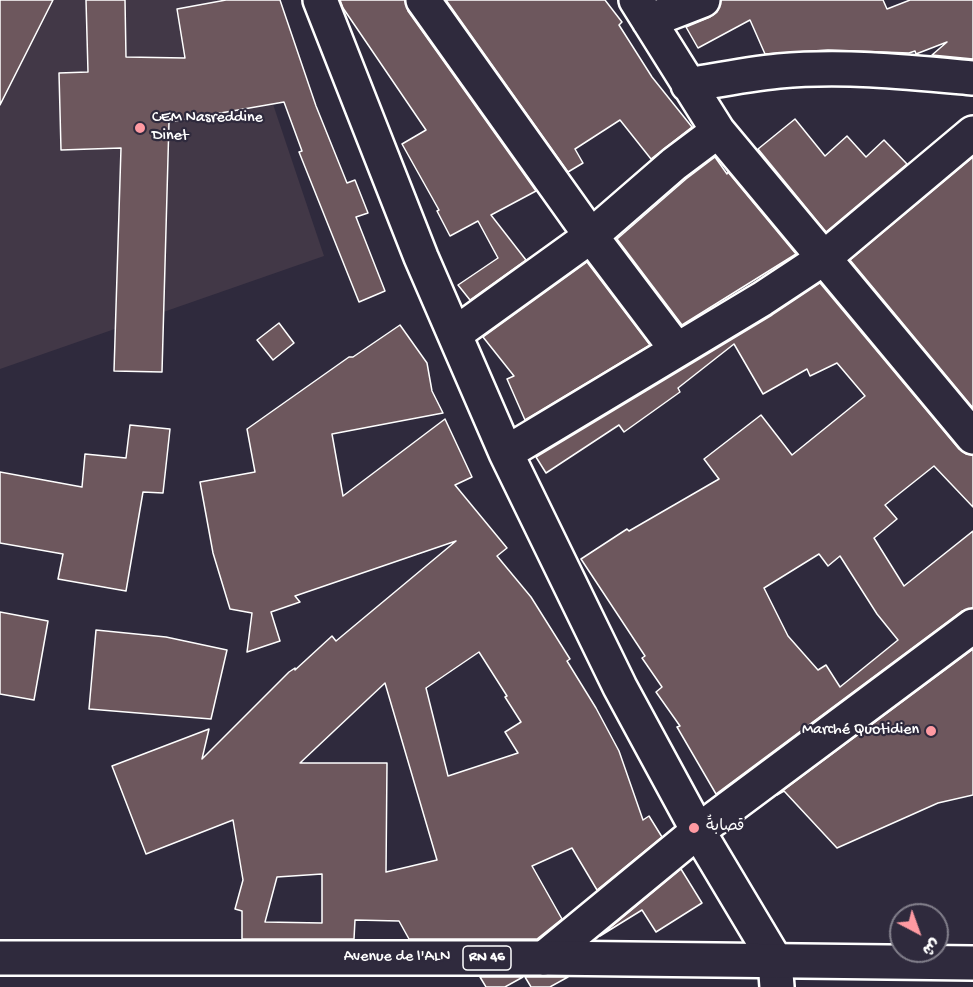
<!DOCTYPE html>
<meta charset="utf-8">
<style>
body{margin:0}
#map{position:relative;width:973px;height:987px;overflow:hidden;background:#2f2a3d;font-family:"Gochi Hand","Playpen Sans Arabic",sans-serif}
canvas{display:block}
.north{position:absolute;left:889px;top:903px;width:60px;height:60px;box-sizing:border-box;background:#2f2a3d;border:2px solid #827f8b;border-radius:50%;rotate:139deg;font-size:16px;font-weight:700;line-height:24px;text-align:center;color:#fff}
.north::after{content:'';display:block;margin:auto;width:21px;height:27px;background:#ff9aa2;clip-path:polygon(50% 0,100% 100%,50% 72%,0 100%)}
</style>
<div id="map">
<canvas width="973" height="987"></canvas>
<div class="north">ش</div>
</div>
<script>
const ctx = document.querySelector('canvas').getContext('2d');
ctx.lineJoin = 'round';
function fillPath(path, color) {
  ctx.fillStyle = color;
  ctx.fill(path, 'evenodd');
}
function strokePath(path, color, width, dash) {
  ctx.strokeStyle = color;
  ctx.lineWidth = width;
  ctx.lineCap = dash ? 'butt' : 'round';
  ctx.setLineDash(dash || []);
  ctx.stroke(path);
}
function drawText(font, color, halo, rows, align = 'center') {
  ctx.font = font + ' "Gochi Hand","Playpen Sans Arabic",sans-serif';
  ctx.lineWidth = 4.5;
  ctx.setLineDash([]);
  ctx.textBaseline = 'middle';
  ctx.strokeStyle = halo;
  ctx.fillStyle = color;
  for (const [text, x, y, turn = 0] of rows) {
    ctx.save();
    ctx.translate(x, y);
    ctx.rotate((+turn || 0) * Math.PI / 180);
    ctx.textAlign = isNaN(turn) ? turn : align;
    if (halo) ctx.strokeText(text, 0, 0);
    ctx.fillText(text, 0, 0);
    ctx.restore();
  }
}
const built = new Path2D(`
 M0 0H238L324 256 0 369Z`);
const building = new Path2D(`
 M0 0H53L0 105Z
 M86 0H125L126 57 185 58 177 9 226 0H280L316 106 347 183 355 180 368 213 356 217 385 291 359 302 299 152 302 151 284 102 169 122 162 372 114 371 121 148 61 150 59 73 88 72Z
 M340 0H405L408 11 536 191 491 215 526 260 470 300 458 285 498 258 478 221 450 236 437 211 439 210 402 144 426 130 343 8Z
 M446 0H605L622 22 619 25 652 77 692 127 651 159 620 120 575 149 583 163 568 172Z
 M721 0H883L887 9 910 0H973V59L932 55 947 42 916 54 915 51 909 53 828 50 765 54 750 20 698 48 686 27 710 17 717 12Z
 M795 119 825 156 847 136 866 157 884 140 907 164 826 232 758 149Z
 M715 157 727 174 728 172 796 254 682 325 617 239 686 179Z
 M973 157V408L850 260Z
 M587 262 650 345 525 420 507 379 514 376 483 337Z
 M820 283 959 449 966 454 973 455V507L934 466 885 505 897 519 874 538 904 586 973 531V608L962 611 716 794 677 727 680 726 656 692 662 687 642 658 645 656 581 559 627 529 629 531 719 479 704 459 761 415 792 455 865 396 837 363 810 376 807 369 763 394 734 344 678 388 680 392 624 432 619 425 546 473 536 457 772 315ZM819 554 828 566 840 556 877 614 898 640 840 687 826 665 818 670 788 636 764 588Z
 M279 323 294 343 273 360 257 340Z
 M400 325 427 363 432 391 443 413 332 434 343 496 445 419 472 477 455 485 507 548 497 556 531 597 570 659 567 661 596 708 619 751 643 820 649 816 662 837 597 890 572 848 532 866 562 919 537 939H409L399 921 355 920 354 939H242V911L235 909 243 880 233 820 146 854 112 766 209 729 202 759 289 672 295 668V670L332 636 336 641 456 541 295 596 300 602 271 612 280 641 247 652 252 613 230 609 213 553 200 482 255 472 247 429 349 357H353ZM479 652 507 696 505 697 521 722 505 732 518 753 448 776 426 688ZM385 683 437 860 386 872 387 763H300ZM322 874V923L265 922 277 877Z
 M130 425 170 429 163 493 143 492 126 591 58 579 63 554 0 543V472L82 487 85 454 126 458Z
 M0 612 48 621 34 700 0 694Z
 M96 630 166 637 227 650 211 719 89 709Z
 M973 649V795L938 803 837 848 784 791 777 795Z
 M681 869 702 903 656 932 642 910 600 936Z
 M480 977H523L505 987H486Z
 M525 977H568L550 987H531Z`);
const minor = new Path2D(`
 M320 0 421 257 506 453 620 687 698 831 775 960 777 987
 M423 0 591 236 677 350
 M636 0 718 131
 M649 21 703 0
 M688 85C718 80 749 74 779 71 844 65 909 72 973 78
 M455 334 591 236 674 164 718 131 973 437
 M506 453 762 299 824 258 973 133
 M544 958 698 831 973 626`);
const major = new Path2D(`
 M0 958H544L973 963`);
const markers = [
 [140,128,6,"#ff9aa2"],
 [931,731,6,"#ff9aa2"],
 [694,828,6,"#ff9aa2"]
];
const shields = [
 [487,958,48]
];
const shieldNames = [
 ["RN 46",487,958]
];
const poiNames = [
 ["CEM Nasreddine",152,119],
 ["Dinet",152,137],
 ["Marché Quotidien",919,731,"right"],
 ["قصابةُ",706,828]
];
const streetNames = [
 ["Avenue de l'ALN",397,958]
];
fillPath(built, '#423847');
fillPath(building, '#6d575d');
strokePath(building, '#fff', 1.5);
strokePath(minor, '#fff', 38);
strokePath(major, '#fff', 38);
strokePath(minor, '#2f2a3d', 33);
strokePath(major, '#2f2a3d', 33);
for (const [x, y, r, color] of markers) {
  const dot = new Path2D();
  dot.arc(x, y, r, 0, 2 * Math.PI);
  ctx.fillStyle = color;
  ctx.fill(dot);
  strokePath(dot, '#2f2a3d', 2);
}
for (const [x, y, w] of shields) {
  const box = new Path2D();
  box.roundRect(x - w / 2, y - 12, w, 24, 4.5);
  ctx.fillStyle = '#2f2a3d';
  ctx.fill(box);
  strokePath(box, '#fff', 1.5);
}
drawText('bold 15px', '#fff', null, shieldNames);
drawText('16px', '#fff', '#2f2a3d', poiNames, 'left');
drawText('16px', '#fff', '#2f2a3d', streetNames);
</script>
